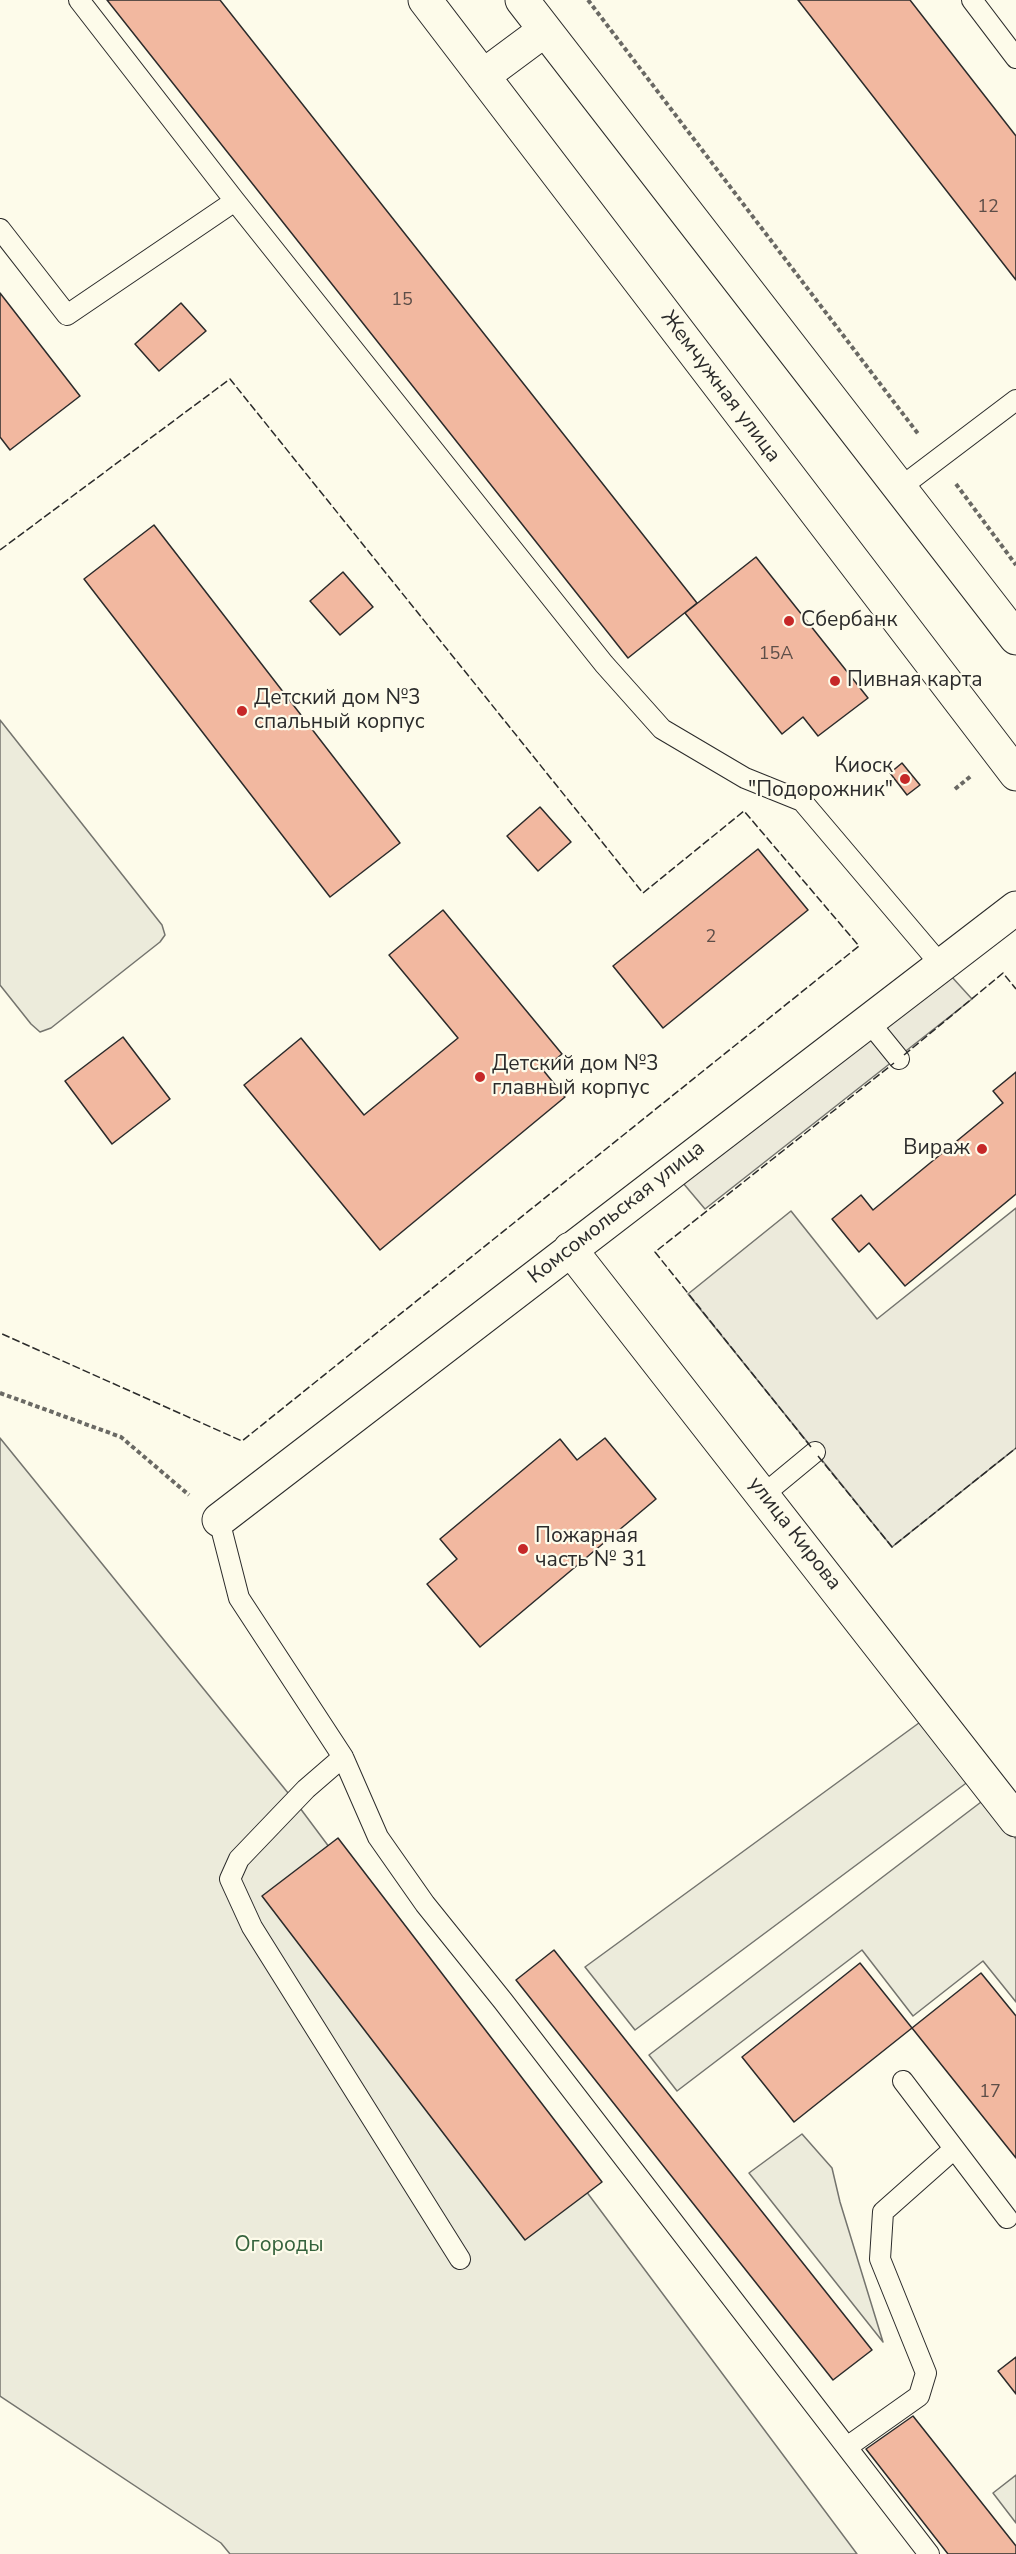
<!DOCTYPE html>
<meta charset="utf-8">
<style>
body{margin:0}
canvas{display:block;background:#fdfbea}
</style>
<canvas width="1016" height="2554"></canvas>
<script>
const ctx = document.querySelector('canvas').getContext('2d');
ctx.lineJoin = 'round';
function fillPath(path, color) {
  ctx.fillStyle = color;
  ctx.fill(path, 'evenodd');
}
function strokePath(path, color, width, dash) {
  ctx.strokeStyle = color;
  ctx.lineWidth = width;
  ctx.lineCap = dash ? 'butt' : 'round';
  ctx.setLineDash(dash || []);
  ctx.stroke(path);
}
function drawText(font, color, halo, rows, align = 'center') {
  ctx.font = font + ' "Nunito Sans",sans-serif';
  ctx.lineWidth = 4.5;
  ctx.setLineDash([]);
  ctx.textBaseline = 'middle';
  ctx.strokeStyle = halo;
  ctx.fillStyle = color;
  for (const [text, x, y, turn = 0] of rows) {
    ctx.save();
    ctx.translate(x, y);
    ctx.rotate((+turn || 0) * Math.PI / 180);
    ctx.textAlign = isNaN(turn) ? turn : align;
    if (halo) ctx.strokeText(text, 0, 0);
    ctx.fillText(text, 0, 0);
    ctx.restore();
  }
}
const green = new Path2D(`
 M0 720 162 925 165 935 160 942 51 1028 40 1032 31 1024 0 985Z
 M0 1438 297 1804 857 2554H230L221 2543 0 2396Z
 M923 1720 969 1781 635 2030 585 1967Z
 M985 1799 1016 1839V2002L983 1961 913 2016 862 1950 677 2091 649 2055Z
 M802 2134 832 2168 840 2202 883 2342 749 2173Z
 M1016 2475V2523L993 2493Z`);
const parking = new Path2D(`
 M941 965 972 999 705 1209 672 1170Z
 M1016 1208V1448L892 1547 688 1294 791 1211 877 1319Z`);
const building = new Path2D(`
 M107 0H220L697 603 628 658Z
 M798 0H910L1016 136V280Z
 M0 293 80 396 10 450 0 437Z
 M181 303 206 331 159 371 135 344Z
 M154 525 400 843 330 897 84 579Z
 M756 557 868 698 818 736 803 717 782 734 685 613Z
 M343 572 373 607 340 635 310 601Z
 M902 763 920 785 907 795 890 773Z
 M540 807 571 842 538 871 507 836Z
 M758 849 808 910 663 1028 613 966Z
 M443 910 562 1054 543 1070 565 1097 380 1250 244 1085 301 1038 364 1115 458 1038 389 955Z
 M123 1037 170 1099 112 1144 65 1081Z
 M1016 1072V1194L905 1286 869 1243 859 1252 832 1219 861 1195 873 1210 1003 1103 993 1091Z
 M605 1438 656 1499 480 1647 427 1584 457 1559 440 1539 560 1439 577 1460Z
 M338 1838 602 2182 525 2240 262 1896Z
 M554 1950 872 2350 833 2380 516 1980Z
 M860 1963 912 2028 794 2122 742 2057Z
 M981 1973 1016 2016V2158L912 2028Z
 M1016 2357V2394L998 2371Z
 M913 2416 1016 2546V2554H948L866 2449Z`);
const path = new Path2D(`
 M588 0 919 435
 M956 484 1016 565
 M955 789 971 776
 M0 1393 121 1437 189 1495`);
const lane = new Path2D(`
 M79 0 235 201 604 664 662 729 745 778 802 801 941 965
 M972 0 1016 58
 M0 229 67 315 235 201
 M901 487 1016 400
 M869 1022 899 1059
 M763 1495 815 1452
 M219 1520 239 1598 343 1757 378 1837 425 1904 503 2001 929 2554
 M343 1757 306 1789 239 1859 230 1879 252 1927 460 2259
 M903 2081 1007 2218
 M847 2447 919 2396 926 2373 880 2259 883 2212 954 2149`);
const street = new Path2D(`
 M570 1249 1016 1820
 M219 1520 1016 908`);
const primary = new Path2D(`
 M425 0 1016 774
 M522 0 1016 638
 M483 76 545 30`);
const fence = new Path2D(`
 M0 550 230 379 643 893 744 811 859 946 242 1441 0 1333
 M904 1055 1003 973 1016 989
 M811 1447 655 1252 894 1063
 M818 1456 892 1547 1016 1448`);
const markers = [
 [789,621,6,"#c62828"],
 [835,681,6,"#c62828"],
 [242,711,6,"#c62828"],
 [905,779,6,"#c62828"],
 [480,1077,6,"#c62828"],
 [982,1149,6,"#c62828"],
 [523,1549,6,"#c62828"]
];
const numberNames = [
 ["12",988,208],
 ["15",402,301],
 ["15А",776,655],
 ["2",711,938],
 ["17",990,2093]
];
const streetNames = [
 ["Жемчужная улица",720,387,53],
 ["Комсомольская улица",617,1213,-38],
 ["улица Кирова",794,1534,52]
];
const poiNames = [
 ["Сбербанк",801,621],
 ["Пивная карта",847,681],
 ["Детский дом №3",254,699],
 ["спальный корпус",254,723],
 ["Киоск",893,767,"right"],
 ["\"Подорожник\"",893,791,"right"],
 ["Детский дом №3",492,1065],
 ["главный корпус",492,1089],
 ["Вираж",970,1149,"right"],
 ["Пожарная",535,1537],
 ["часть № 31",535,1561]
];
const parkNames = [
 ["Огороды",279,2246]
];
fillPath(green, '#ecebdb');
strokePath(green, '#74746e', 1.5);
fillPath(parking, '#eceadb');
strokePath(parking, '#74746e', 1.5);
fillPath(building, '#f2b8a0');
strokePath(building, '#2b2b2b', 1.5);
strokePath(lane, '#2b2b2b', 22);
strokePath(street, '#2b2b2b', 35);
strokePath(primary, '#2b2b2b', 35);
strokePath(path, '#6a6964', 4, [4.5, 3]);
strokePath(lane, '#fdfbea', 20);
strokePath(street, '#fdfbea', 33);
strokePath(primary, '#fdfbea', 33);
strokePath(fence, '#2b2b2b', 1.5, [8, 3]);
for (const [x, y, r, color] of markers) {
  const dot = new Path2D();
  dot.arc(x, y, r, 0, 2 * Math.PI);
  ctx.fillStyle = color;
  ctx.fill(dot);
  strokePath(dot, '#fdfbea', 2);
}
drawText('18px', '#5d4e48', null, numberNames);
drawText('21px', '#2b2b2b', '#fdfbea', streetNames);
drawText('21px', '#2b2b2b', '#fdfbea', poiNames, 'left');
drawText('21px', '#34623c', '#fdfbea', parkNames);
</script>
